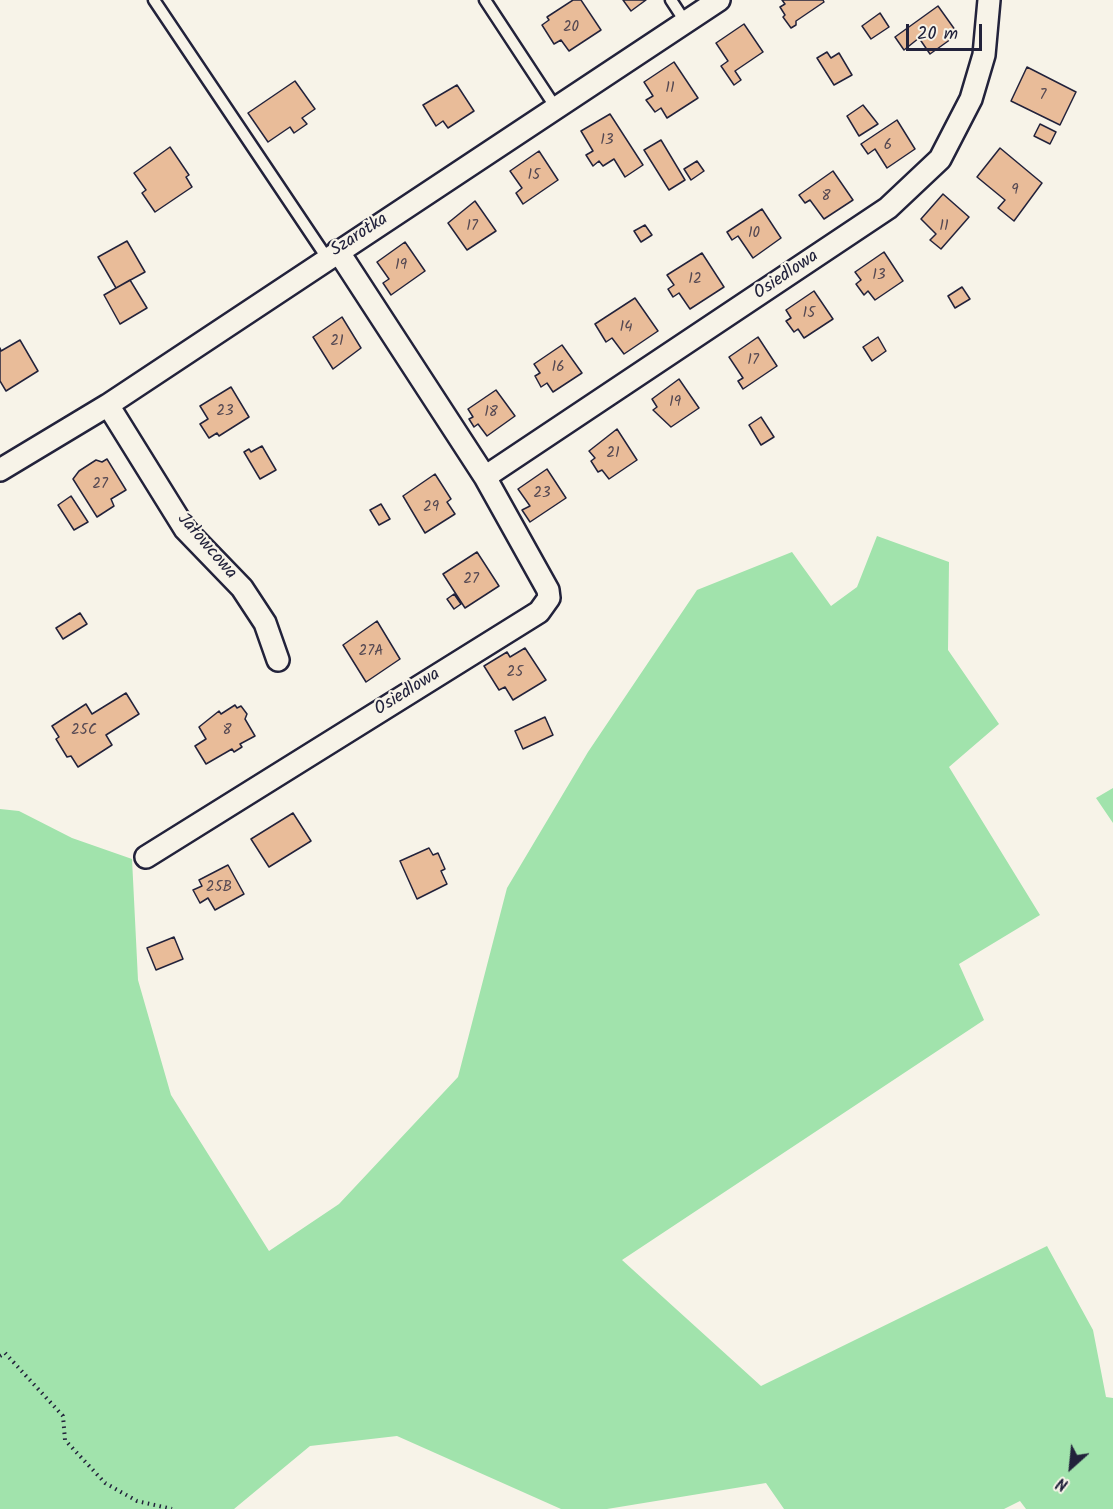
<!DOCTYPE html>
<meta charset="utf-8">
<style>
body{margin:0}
#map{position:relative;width:1113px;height:1509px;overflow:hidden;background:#f7f3e8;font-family:Kalam,sans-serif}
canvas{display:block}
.north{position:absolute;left:1041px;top:1437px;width:60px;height:60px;-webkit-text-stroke:4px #f7f3e8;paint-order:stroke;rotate:207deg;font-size:16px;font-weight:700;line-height:24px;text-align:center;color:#22223b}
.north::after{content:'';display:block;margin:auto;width:21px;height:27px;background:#22223b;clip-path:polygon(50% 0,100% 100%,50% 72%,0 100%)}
.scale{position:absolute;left:906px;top:24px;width:76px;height:27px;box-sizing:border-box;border:3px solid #22223b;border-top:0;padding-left:8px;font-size:18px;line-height:21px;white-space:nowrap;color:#22223b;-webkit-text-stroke:4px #f7f3e8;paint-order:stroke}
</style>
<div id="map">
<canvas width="1113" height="1509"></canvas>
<div class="north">N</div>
<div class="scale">20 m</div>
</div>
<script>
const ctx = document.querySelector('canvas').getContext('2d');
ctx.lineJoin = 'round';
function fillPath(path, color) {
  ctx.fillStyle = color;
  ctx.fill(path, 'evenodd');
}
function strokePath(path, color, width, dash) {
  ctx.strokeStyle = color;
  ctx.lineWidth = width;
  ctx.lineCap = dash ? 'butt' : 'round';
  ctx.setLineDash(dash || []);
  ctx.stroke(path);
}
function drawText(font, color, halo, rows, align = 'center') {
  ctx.font = font + ' Kalam,sans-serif';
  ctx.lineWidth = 4.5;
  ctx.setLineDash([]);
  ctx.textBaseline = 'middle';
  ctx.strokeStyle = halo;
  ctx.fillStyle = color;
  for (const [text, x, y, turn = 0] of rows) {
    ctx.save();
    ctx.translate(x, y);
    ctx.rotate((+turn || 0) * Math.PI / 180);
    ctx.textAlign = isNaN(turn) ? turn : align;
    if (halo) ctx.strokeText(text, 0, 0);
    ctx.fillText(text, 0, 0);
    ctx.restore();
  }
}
const green = new Path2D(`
 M877 536 949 562 948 650 999 724 949 767 1040 915 959 964 984 1020 622 1260 761 1386 1047 1246 1093 1330 1106 1397 1113 1398V1509H1026L1020 1501 1004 1509H784L766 1483 607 1509H561L397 1436 310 1446 234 1509H0V809L19 811 72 838 132 859 138 980 171 1095 269 1251 339 1204 458 1077 507 888 588 752 697 590 792 552 831 606 857 587Z
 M1113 788V823L1096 798Z`);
const building = new Path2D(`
 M573 0H581L601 30 569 51 561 40 554 44 542 25 549 20 547 17Z
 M623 0H646L631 11Z
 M782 0H823L824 2 796 21V25L791 28 783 17 785 15 780 7 785 4Z
 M938 6 958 34 930 54 919 38 904 50 895 37Z
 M880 13 889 27 871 39 862 26Z
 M744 24 763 52 735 71 741 80 734 85 721 66 728 61 716 43Z
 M827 52 831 58 839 53 852 75 834 85 817 58Z
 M674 62 698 98 667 118 661 108 655 112 646 100 653 96 644 82Z
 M1027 67 1076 92 1060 125 1011 101Z
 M295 81 315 109 302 118 307 124 294 133 290 127 268 142 248 113Z
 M457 85 474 111 448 128 443 121 436 126 423 105Z
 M863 105 878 124 859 136 847 116Z
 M610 114 643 165 625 177 614 159 603 166 599 161 593 166 586 155 593 151 581 131Z
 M897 120 915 149 887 168 875 149 868 154 861 144Z
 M1040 124 1056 132 1050 144 1034 136Z
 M661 140 685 180 669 190 644 150Z
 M170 147 189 175 186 177 192 187 155 212 142 193 146 190 134 173Z
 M1000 148 1042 183 1014 221 998 208 1005 200 977 177Z
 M539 151 558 180 523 204 516 193 522 188 510 171Z
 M697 161 704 171 691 180 684 169Z
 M833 171 853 200 824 219 810 200 805 203 799 195Z
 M943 194 969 217 941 249 930 240 936 234 921 219Z
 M475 201 496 231 467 250 448 223Z
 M762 209 781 238 753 258 738 236 732 240 727 232Z
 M645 225 652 235 641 242 634 231Z
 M127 241 145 272 116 288 98 257Z
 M405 242 425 271 391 295 383 283 389 279 377 262Z
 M884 252 903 281 875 300 868 291 864 295 856 284 861 280 855 272Z
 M702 253 724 287 690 309 679 293 673 297 668 289 674 285 667 275Z
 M130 280 147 308 120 324 104 295Z
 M962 287 970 299 955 308 948 296Z
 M814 291 833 319 804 338 798 329 794 332 786 321 791 318 786 310Z
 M635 298 658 331 624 354 612 338 606 342 595 324Z
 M342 317 361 348 333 369 313 337Z
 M758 337 777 366 743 389 738 381 743 378 729 357Z
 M878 337 886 351 872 361 863 347Z
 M20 340 38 371 6 391 0 381V348L1 351Z
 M562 345 582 373 553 392 547 383 541 387 535 376 540 373 534 364Z
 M679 379 699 408 671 427 653 410 657 407 652 399Z
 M231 387 249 417 219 436 217 433 209 438 200 424 208 419 200 406Z
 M496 390 515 416 487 436 478 424 474 427 469 419 473 417 468 409Z
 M761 417 774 437 761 445 749 425Z
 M617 429 637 460 609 479 602 470 598 472 591 461 595 458 589 451Z
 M262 446 276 470 260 479 244 452 249 449 251 452Z
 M107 459 126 490 111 499 114 506 97 517 73 479 79 471 96 460 102 462Z
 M547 469 566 498 530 522 522 510 530 506 518 489Z
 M435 474 451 499 447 502 455 514 425 533 403 496Z
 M71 496 88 522 74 530 58 505Z
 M381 504 390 519 379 525 370 510Z
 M477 552 499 586 465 608 443 574Z
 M454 594 461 604 454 609 447 599Z
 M80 613 87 624 63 639 56 628Z
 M377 621 400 659 366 682 343 645Z
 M525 648 546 680 513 700 505 687 499 690 484 666 507 652 510 657Z
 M126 693 139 714 106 735 112 745 78 767 71 756 67 757 56 739 59 737 52 726 86 704 92 714Z
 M235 705 237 708 241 706 247 714 245 719 255 736 240 744 242 747 234 752 232 749 206 764 195 746 206 739 199 727 219 711 221 714Z
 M545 717 553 735 523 749 515 731Z
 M293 813 311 841 269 867 251 839Z
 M429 848 433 855 438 853 445 869 441 871 447 884 417 899 400 861Z
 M228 865 244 894 215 910 208 898 200 903 193 890 202 886 199 880Z
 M174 937 183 959 156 970 147 948Z`);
const path = new Path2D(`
 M0 1356 5 1353 63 1416 65 1440 105 1483 137 1501 172 1509`);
const lane = new Path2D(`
 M154 0 327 258
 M485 0 556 108
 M671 0 686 23`);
const street = new Path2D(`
 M108 405 185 529 242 588 265 623 278 660
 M0 470 108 405 719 0
 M485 477 888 208 940 159 971 99 984 55 989 0
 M146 857 539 612 549 598 548 590 485 477 338 251`);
const numberNames = [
 ["20",571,28],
 ["11",670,89],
 ["7",1043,96],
 ["13",607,141],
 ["6",888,146],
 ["15",534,176],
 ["9",1015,191],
 ["8",826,197],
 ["17",472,227],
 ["11",944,227],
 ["10",754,234],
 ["19",401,266],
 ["13",879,276],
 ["12",695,280],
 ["15",809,314],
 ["14",626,328],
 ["21",337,342],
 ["17",753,361],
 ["16",558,368],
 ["19",675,403],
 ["23",225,412],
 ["18",491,413],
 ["21",613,454],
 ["27",100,485],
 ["23",542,494],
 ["29",431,508],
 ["27",471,580],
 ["27A",371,652],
 ["25",515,673],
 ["25C",84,731],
 ["8",227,731],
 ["25B",219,888]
];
const streetNames = [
 ["Szarotka",360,236,-33],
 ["Osiedlowa",787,276,-34],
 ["Jałowcowa",206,547,49],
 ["Osiedlowa",408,693,-32]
];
fillPath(green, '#a1e3ac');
fillPath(building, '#e9bc99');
strokePath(building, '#22223b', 1.5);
strokePath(lane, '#22223b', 15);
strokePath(street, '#22223b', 26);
strokePath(path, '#22223b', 4, [1.5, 4.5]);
strokePath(lane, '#f7f3e8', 10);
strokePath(street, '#f7f3e8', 21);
drawText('15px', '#544852', null, numberNames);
drawText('18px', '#22223b', '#f7f3e8', streetNames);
</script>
